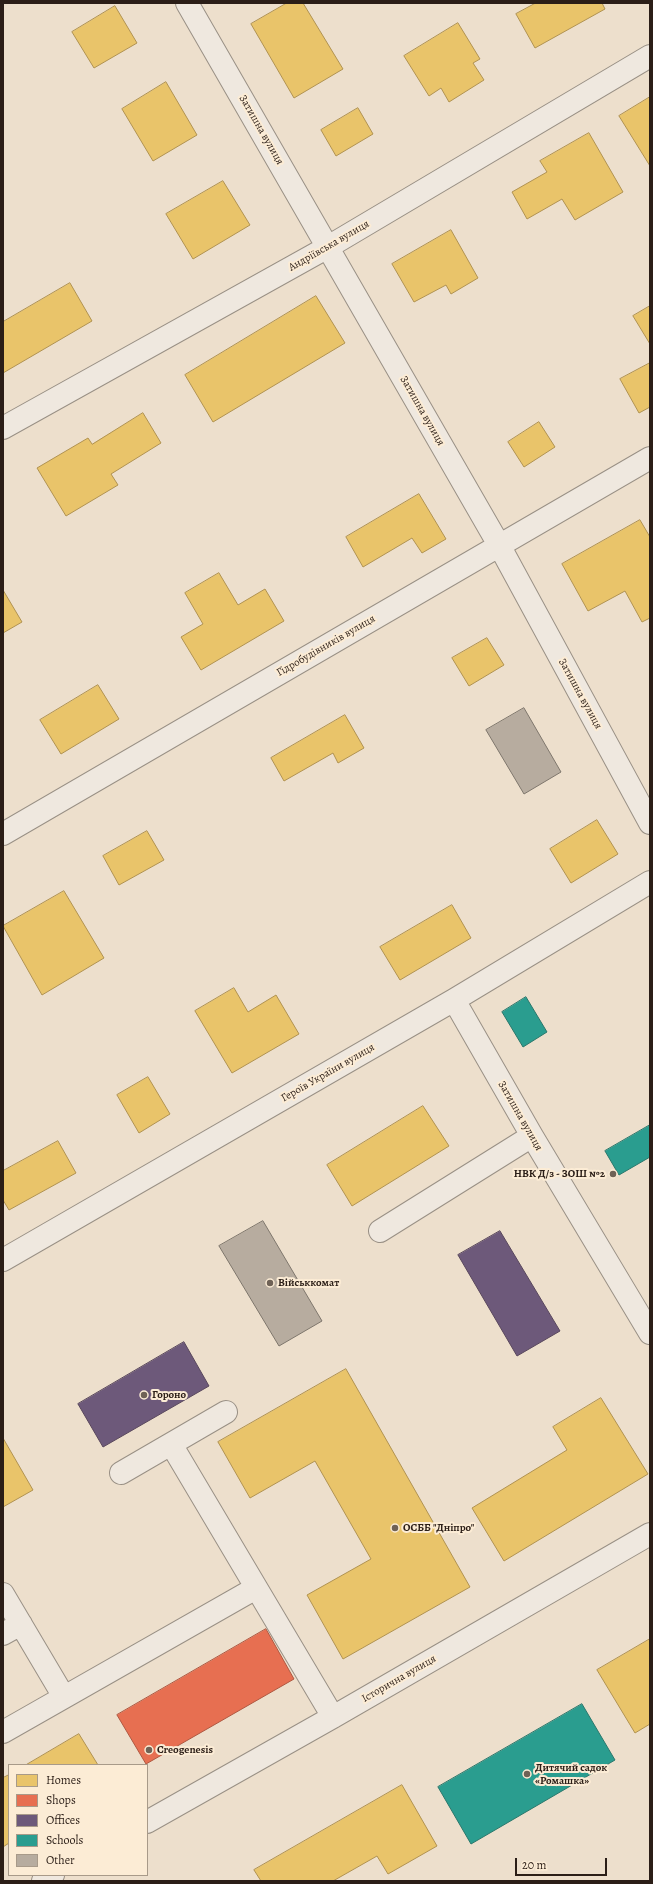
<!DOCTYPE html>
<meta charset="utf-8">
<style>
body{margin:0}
#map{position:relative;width:653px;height:1884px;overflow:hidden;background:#eddfcc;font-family:Alegreya,serif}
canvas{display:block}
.frame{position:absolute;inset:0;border:4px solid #2b1e17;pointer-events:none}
.legend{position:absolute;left:8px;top:1764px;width:140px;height:112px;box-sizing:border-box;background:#fcecd5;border:1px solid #a89a89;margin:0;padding:5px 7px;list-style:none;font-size:12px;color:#2b1e17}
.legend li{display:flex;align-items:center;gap:8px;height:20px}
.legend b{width:20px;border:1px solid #a89a89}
.scale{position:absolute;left:515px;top:1858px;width:92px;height:18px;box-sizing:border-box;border:2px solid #2b1e17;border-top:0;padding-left:5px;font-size:12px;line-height:14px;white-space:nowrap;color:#2b1e17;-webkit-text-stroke:3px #fcecd5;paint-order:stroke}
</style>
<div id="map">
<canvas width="653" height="1884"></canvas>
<div class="frame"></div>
<ul class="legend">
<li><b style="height:11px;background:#e9c46a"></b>Homes</li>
<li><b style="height:11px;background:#e76f51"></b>Shops</li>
<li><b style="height:11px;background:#6d597a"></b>Offices</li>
<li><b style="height:11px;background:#2a9d8f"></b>Schools</li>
<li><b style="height:11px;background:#b7ac9f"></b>Other</li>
</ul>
<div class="scale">20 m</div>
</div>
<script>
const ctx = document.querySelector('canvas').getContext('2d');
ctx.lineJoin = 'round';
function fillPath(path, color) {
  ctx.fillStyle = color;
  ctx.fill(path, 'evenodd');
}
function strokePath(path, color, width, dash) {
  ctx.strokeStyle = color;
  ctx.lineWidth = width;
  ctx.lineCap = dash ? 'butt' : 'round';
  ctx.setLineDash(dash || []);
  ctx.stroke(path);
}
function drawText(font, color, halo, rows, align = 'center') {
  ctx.font = font + ' Alegreya,serif';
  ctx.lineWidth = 4;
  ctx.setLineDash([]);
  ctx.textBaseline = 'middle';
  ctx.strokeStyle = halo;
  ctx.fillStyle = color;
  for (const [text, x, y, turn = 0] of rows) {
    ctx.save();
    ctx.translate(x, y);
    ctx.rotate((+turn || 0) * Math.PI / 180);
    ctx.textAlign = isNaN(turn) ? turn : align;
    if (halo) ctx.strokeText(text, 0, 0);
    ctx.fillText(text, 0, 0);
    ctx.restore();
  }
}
const homes = new Path2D(`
 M287 3H303L343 69 294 98 251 24Z
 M536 3H602L605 9 535 48 516 14Z
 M115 6 137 43 94 68 72 32Z
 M458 23 480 59 473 63 484 80 449 102 441 88 429 96 404 56Z
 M166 82 197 135 153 161 122 109Z
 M650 97V166L619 116Z
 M358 108 373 134 336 156 321 130Z
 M589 133 623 192 575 220 562 199 527 219 512 192 547 172 540 161Z
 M223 181 250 225 193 259 166 214Z
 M451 230 478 278 451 294 446 285 414 302 392 264Z
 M70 283 92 321 3 373V322Z
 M316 296 345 343 213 422 185 375Z
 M650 306V344L633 316Z
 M650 363V407L639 413 620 379Z
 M143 413 161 443 111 474 118 485 66 516 37 468 88 438 92 444Z
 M539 422 555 447 524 467 508 442Z
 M419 494 446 539 422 553 412 538 363 567 346 537Z
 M640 520 650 537V618L642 622 625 591 588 611 562 564Z
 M219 573 238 605 265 589 284 621 201 670 181 637 203 624 185 593Z
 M3 590 22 622 3 633Z
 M487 638 504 665 469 686 452 658Z
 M98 685 119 719 61 754 40 720Z
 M345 715 364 748 338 763 333 753 284 781 271 758Z
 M597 820 618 854 571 883 550 849Z
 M147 831 164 860 119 885 103 856Z
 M64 891 104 958 42 995 3 926Z
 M452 905 471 938 400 980 380 947Z
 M234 988 248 1012 276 995 299 1034 232 1073 195 1011Z
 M148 1077 170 1114 139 1133 117 1095Z
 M423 1106 449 1146 352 1206 327 1165Z
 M58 1141 76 1173 9 1210 3 1200V1171Z
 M346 1369 470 1587 343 1659 307 1595 371 1559 315 1461 250 1498 218 1442Z
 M601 1398 648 1474 504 1561 472 1508 567 1450 553 1427Z
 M3 1438 33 1490 3 1507Z
 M650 1639V1724L635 1733 597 1670Z
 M79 1734 98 1765H26Z
 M9 1775V1843L3 1847V1778Z
 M402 1785 437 1846 388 1874 377 1856 333 1881H261L254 1870Z`);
const shops = new Path2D(`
 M266 1629 294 1679 146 1764 117 1715Z`);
const offices = new Path2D(`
 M500 1231 560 1331 517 1356 458 1255Z
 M184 1342 209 1386 103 1447 78 1404Z`);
const schools = new Path2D(`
 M526 997 547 1032 523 1047 502 1012Z
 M650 1125V1157L619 1175 605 1151Z
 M582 1704 615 1760 471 1844 438 1787Z`);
const building = new Path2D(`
 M524 708 561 772 524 794 486 730Z
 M263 1221 322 1321 279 1346 219 1246Z`);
const minor = new Path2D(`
 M187 3 499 545 650 823
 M3 428 328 247 650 56
 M3 834 650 458
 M454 1000 532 1136 650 1333
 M380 1231 532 1136
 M3 1260 454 1000 650 882
 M171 1444 333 1717
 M121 1473 226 1412
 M3 1594 64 1697
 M3 1634 21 1624
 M3 1732 256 1588
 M147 1822 333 1717 650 1534
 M43 1881 53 1875`);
const markers = [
 [613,1174,4,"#6f6256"],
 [270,1283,4,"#6f6256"],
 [144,1395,4,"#6f6256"],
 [395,1528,4,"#6f6256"],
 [149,1750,4,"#6f6256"],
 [527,1774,4,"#6f6256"]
];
const streetNames = [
 ["Затишна вулиця",261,130,60],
 ["Андріївська вулиця",329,246,-30],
 ["Затишна вулиця",422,411,60],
 ["Гідробудівників вулиця",326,646,-30],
 ["Затишна вулиця",580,694,61],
 ["Героїв України вулиця",328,1073,-30],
 ["Затишна вулиця",520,1116,60],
 ["Історична вулиця",399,1679,-30]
];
const poiNames = [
 ["НВК Д/з - ЗОШ №2",605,1174,"right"],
 ["Військкомат",278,1283],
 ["Гороно",152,1395],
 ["ОСББ \"Днiпро\"",403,1528],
 ["Creogenesis",157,1750],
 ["Дитячий садок",535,1768],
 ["«Ромашка»",535,1781]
];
fillPath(homes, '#e9c46a');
strokePath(homes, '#b09251', 1);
fillPath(shops, '#e76f51');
strokePath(shops, '#af5740', 1);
fillPath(offices, '#6d597a');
strokePath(offices, '#59475c', 1);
fillPath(schools, '#2a9d8f');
strokePath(schools, '#2a776b', 1);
fillPath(building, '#b7ac9f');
strokePath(building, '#7e766c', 1);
strokePath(minor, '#999085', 24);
strokePath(minor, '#efe8df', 22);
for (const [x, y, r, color] of markers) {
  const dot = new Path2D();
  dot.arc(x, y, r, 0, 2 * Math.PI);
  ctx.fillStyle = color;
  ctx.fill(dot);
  strokePath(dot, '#fcecd5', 1.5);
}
drawText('11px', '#2b1e17', '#fcecd5', streetNames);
drawText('bold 11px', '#2b1e17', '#fcecd5', poiNames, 'left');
</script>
